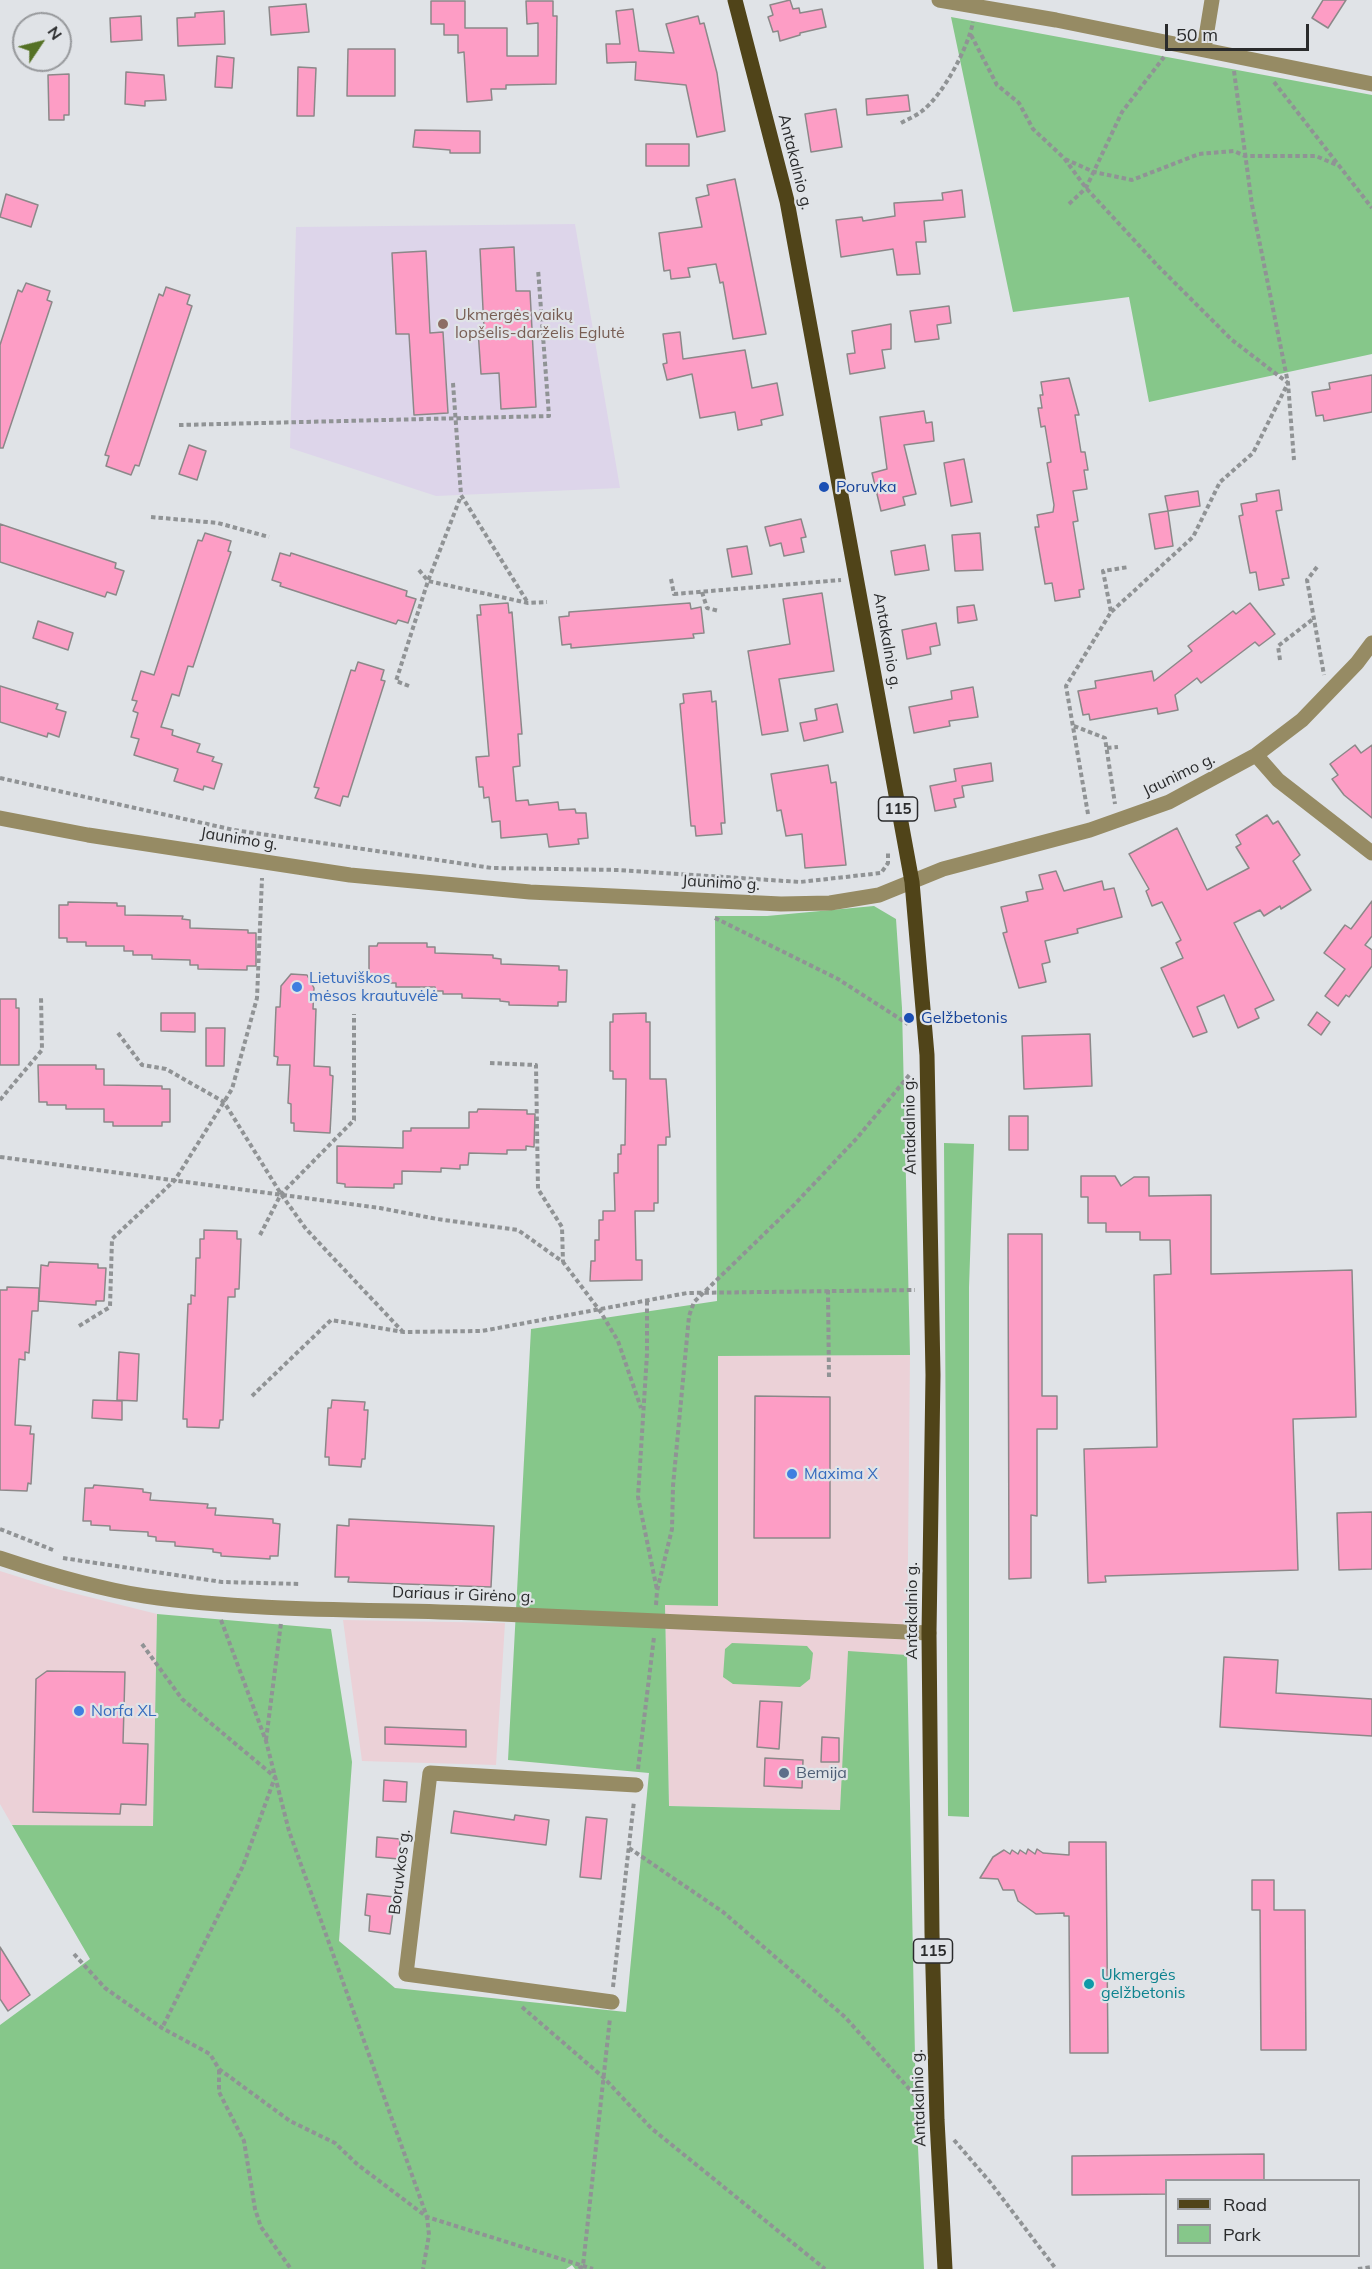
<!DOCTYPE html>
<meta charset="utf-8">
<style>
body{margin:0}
#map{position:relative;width:1372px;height:2269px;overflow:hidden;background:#e0e3e7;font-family:Mulish,sans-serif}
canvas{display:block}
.legend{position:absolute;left:1165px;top:2179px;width:195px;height:78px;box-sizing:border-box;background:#e0e3e7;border:2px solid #97999c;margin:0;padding:8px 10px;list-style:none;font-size:18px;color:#2a2b2c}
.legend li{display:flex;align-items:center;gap:12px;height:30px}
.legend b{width:30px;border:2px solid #97999c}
.north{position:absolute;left:12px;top:12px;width:60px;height:60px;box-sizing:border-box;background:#e0e3e7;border:2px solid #97999c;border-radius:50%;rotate:55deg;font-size:16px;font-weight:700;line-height:24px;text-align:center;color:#2a2b2c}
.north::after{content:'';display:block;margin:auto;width:21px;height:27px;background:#557125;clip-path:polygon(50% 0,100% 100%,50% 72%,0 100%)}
.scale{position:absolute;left:1165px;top:24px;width:144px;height:27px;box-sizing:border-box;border:3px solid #2a2b2c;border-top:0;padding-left:8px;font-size:18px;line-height:21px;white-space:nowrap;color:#2a2b2c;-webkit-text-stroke:4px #e0e3e7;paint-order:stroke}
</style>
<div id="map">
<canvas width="1372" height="2269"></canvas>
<ul class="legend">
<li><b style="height:8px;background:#504419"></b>Road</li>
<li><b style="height:16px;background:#86c78a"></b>Park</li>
</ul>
<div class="north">N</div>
<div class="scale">50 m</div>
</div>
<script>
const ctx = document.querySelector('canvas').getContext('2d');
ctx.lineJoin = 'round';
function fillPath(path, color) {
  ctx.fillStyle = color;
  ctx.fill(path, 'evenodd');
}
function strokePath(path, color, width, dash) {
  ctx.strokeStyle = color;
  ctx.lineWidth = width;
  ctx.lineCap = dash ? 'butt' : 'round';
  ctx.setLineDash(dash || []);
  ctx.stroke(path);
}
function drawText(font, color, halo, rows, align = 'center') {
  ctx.font = font + ' Mulish,sans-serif';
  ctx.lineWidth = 4.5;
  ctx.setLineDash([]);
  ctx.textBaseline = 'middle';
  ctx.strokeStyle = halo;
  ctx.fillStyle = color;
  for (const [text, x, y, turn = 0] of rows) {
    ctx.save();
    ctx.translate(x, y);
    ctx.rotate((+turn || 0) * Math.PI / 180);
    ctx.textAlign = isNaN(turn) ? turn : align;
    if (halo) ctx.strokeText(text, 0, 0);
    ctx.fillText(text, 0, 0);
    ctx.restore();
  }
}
const commercial = new Path2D(`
 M910 1355 907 1655 849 1652 840 1810 669 1806 665 1605H718V1356Z
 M0 1571 57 1589 157 1614 153 1827 12 1825 0 1804Z
 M343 1620 505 1623 496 1765 362 1761Z`);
const education = new Path2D(`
 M575 224 620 488 436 496 290 448 296 227Z`);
const green = new Path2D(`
 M951 17 1372 95V354L1149 402 1129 297 1013 312Z
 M874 906 896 919 902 1008 910 1355 718 1356V1606L665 1605 669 1806 840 1810 848 1651 907 1655 916 2107 924 2269H575L572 2265 566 2269H0V2025L90 1959 12 1825 153 1826 157 1614 331 1629 352 1762 339 1941 395 1988 626 2012 649 1773 508 1760 531 1329 717 1301 715 916H767Z
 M944 1143 974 1144 969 1287V1817L948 1816Z
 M732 1643 807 1646 813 1653 810 1679 800 1687 733 1684 723 1677 725 1649Z`);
const building = new Path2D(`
 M790 0 793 9 799 8 800 13 822 9 826 27 800 33V35L780 41 778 31 773 32 768 17 773 15 770 5Z
 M1323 0H1346L1328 28 1312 18Z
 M431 1H465V28H507V56H538V23L527 24 526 1H553V16H557L556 84 506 85V89H491L492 100 467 102 464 52 458 53V35H444V24H431Z
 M306 4 309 32 271 35 269 7Z
 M633 9 639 51 674 53 666 24 698 16 700 24 704 23 717 73 725 131 697 137 686 85 635 80 636 62 607 63 606 44H620L616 11Z
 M224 11 225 44 178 46 177 18 195 17V13Z
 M141 16 142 40 111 42 110 18Z
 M348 49H395V96H347Z
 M217 56 234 58 232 88 215 87Z
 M298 67 316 68 314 116H297Z
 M126 72 164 75 166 100 145 101V106L125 104Z
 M69 74V115H64V120H49L48 75Z
 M908 95 910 111 867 115 866 99Z
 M836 109 842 147 811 152 805 114Z
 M415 130 480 131V153H450V150L413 147Z
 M646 144H689V166H646Z
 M735 179 766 334 733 339 723 282 720 283 716 264 688 268 690 277 671 279 670 270 664 271 659 233 702 227 696 198 709 195 707 185Z
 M962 190 965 217 924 221 926 242H916L920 274 897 275 893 249 841 257 836 220 862 217 863 221 895 216 894 203 943 200 942 193Z
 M6 194 38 205 31 227 0 217Z
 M514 247 516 291H530L536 407 501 409 499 373 481 374 478 330 484 329 480 249Z
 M426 251 430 333 443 332 448 413 414 415 409 334H396L392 253Z
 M26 283 50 291 47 300 52 302 3 448H0V345L18 290 22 292Z
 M166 287 190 295 187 304 192 306 139 466 135 465 131 475 106 466 109 456 105 455 159 294 163 296Z
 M949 306 951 323 937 325 939 339 915 342 910 311Z
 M891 324V349L882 350 885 368 850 374 847 354 855 353 852 331Z
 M680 332 683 359 745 350 752 388 777 383 783 415 761 420 762 425 738 430 735 412 700 418 692 374 667 380 663 364 667 363 663 334Z
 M1372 375V412L1324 421 1323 415 1316 416 1312 392 1330 389 1329 383Z
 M1069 378 1079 415H1075L1081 452H1085L1088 470H1084L1087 489 1073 491 1078 521 1073 522 1084 589 1079 590 1080 597 1055 601 1052 583 1045 584 1035 527H1039L1037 515 1053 512 1054 505 1047 463 1051 462 1045 426 1041 427 1038 408H1042L1040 395H1043L1041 382Z
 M924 411 926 423 932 422 934 441 904 445 916 494 903 497 905 505 881 511 872 473 887 469 880 417Z
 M189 445 206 451 197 480 179 474Z
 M964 459 972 502 951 506 944 463Z
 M1279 490 1282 510 1276 511 1289 578 1282 579 1284 585 1259 590 1256 572 1250 573 1239 516 1243 515 1241 504 1257 501 1256 494Z
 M1198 491 1200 506 1168 511 1165 496Z
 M1168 511 1173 546 1155 549 1149 514Z
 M801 519 806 537 801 538 804 552 784 556 781 543 770 546 765 527Z
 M0 524 116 563 115 568 124 571 116 595 107 592 105 597 0 562Z
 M205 533 231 541 228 551 231 552 193 667 188 666 179 696 172 694 161 727 173 730 172 735 200 744 197 752 214 757 212 761 222 764 214 789 204 786 203 790 174 781 178 769 134 755 139 739 131 737 138 713 133 711 137 701 132 700 141 671 154 675 198 540 202 541Z
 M980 533 983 570 955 571 952 535Z
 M925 545 929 570 895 575 891 551Z
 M747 546 752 574 732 577 727 549Z
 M280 553 290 556 291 553 407 591 406 596 416 599 408 623 398 620 396 624 280 586 281 583 272 580Z
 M822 593 834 671 779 679 788 731 762 735 748 651 790 644 783 599Z
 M508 603 509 613 512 612 522 734H518L520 766 513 767 516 801 528 800 529 805 558 802 559 810 575 809 576 813H586L588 838 578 839 579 844 549 847 547 834 501 838 500 821 492 822 489 797 484 798 483 787H479L476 757 489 756 477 615H481L480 605Z
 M690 603 691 609 701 607 704 633 693 634 694 638 571 648V644L562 645 559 617 569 616V612Z
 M1250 603 1275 634 1259 646 1255 642 1201 683 1197 678 1175 695 1178 710 1158 714 1157 708 1090 720 1089 714 1083 715 1078 691 1096 688 1095 681 1152 671 1154 681 1192 651 1188 646 1233 611 1236 614Z
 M974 605 977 620 958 623 957 607Z
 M38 621 73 633 68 650 33 638Z
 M936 623 940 645 930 647 931 654 907 659 902 630Z
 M358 662 384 670 381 680 385 681 348 797 343 796 340 806 315 798 319 788 314 787 351 670 355 671Z
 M0 686 58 704 56 709 66 712 59 737 48 733 47 737 0 722Z
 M973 687 978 717 949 721 950 726 914 733 909 707 952 699 951 691Z
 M711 691 712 702 716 701 725 823H721L722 834 696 836 695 826H691L680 704 684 703 683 694Z
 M837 704 843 732 804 741 800 723 817 720 815 709Z
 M1355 745 1361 753 1372 745V818L1344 795 1332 779 1338 775 1330 764Z
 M991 763 993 781 962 786 964 797 954 799 956 807 935 811 930 786 956 781 954 769Z
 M828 765 831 783 836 782 846 865 805 868 802 834 786 836 781 810 777 811 771 774Z
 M1267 815 1273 824 1278 821 1300 855 1293 861 1311 890 1281 909 1280 906 1264 916 1260 910 1234 923 1274 1000 1255 1009 1259 1018 1238 1028 1224 995 1197 1007 1207 1032 1193 1037 1161 968 1183 958 1176 943 1181 940 1162 902 1152 906 1146 891 1149 889 1129 854 1177 828 1207 890 1249 868 1236 847 1241 844 1236 835Z
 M1056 871 1064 891 1102 881 1104 890 1114 888 1122 917 1077 929 1078 933 1045 941 1050 962 1042 964 1046 982 1019 988 1003 933 1007 932 1001 907 1028 901 1026 892 1043 889 1039 875Z
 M1372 901V936L1365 945 1372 950V966L1349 997 1346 995 1338 1006 1325 996 1345 969 1324 953 1345 925 1351 929Z
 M68 902 117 903V906H125V915L183 916 182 919 190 920V928L248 930V933H256V966H247V970L198 969V965H190V960L152 959V955H133V951H124V946H86V942H67V938H59V905H68Z
 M378 943H427V947H435V953L493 955V958L501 959V964L559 966V970H567L566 1002H558V1006L509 1005V1002L500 1001V999L462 998V994H443V991H435V987H396V983H377V979H369V946H377Z
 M291 974 307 975 314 988 313 1009H316L314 1066 330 1067V1075L333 1076 330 1133 294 1131V1123H291V1104L288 1103 290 1065H277L278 1057 274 1056 276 1007H280L281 986Z
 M0 999H16V1008H19V1065H0Z
 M1317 1012 1330 1022 1321 1035 1308 1025Z
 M161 1013H195V1032L161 1031Z
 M646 1013V1022H650V1079H666L670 1137H666V1145H658V1203H654V1211H635L636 1260H642V1280L590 1281 591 1261H595V1240H599V1220H603V1211H615L614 1173H618V1154H621V1145H625L626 1079H613V1071H610V1022H613V1014Z
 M206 1028H225L224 1066H206Z
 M1090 1034 1092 1086 1024 1089 1022 1036Z
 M38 1065H96V1069H104V1085L162 1086V1089H170V1122H162V1126H113V1122H104V1109H66V1105H47V1102H39Z
 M478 1109 527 1110V1114H535L534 1147 526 1146V1150H507V1154L469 1153 468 1165H460V1169L441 1168V1172L402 1171V1184H394V1188L345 1187V1184L337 1183V1146L403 1148V1131H411V1128H469V1112H477Z
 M1009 1116H1028V1150H1009Z
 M1081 1176H1115L1121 1186 1134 1177H1149V1196L1211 1195V1274L1352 1270 1356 1417 1293 1419 1298 1570 1105 1576 1106 1582 1088 1583 1084 1449 1157 1447 1154 1275 1171 1274 1170 1240H1140V1232H1106V1223H1088V1197H1081Z
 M204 1230 237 1231V1239H241L239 1289H235V1297H228L223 1420H220L219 1428 187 1427V1419H183L188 1304H191V1295L195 1296 196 1258H200V1239H204Z
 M1008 1234H1042V1396H1057V1429H1037V1516L1031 1515V1578L1009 1579Z
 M49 1262 98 1264V1268H106L104 1301H96V1305L39 1301 41 1265 48 1266Z
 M7 1287 39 1288 38 1311H32L29 1353 25 1352V1360L19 1359 15 1425 31 1426 30 1434H34L31 1484 28 1483 27 1491 0 1490V1290H7Z
 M119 1352 139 1354 137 1401 117 1400Z
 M755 1396 830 1397V1538H754Z
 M93 1400 122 1401V1420L92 1418Z
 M332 1400 365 1402 364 1410H368L365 1459H362L361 1467 329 1465V1457H325L328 1408H331Z
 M94 1485 143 1489V1492L151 1493 150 1500 208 1504 207 1508H216L215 1515 273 1519V1523L280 1524 278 1556H270V1559L221 1556V1553L213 1552V1549L175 1546V1542L156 1541V1537L148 1536V1532L110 1530V1526L91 1525V1521H83L85 1488H93Z
 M1372 1512V1569L1339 1570 1337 1513Z
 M349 1519 494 1526 491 1587 348 1582 349 1577H335L337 1525 349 1526Z
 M1224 1657 1278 1660 1276 1693 1372 1699V1736L1220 1727Z
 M47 1671 125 1672 123 1743 148 1744 146 1805 121 1804 120 1814 33 1812 36 1679Z
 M760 1701 782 1702 779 1749 757 1747Z
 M385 1727 466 1730V1747L385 1744Z
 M822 1737 839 1738V1762H821Z
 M765 1758 803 1760 802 1788 764 1786Z
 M384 1780 407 1782 406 1802 383 1801Z
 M454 1811 514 1820 515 1815 549 1820 546 1845 451 1833Z
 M586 1817 607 1819 601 1879 580 1877Z
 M377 1837 400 1839 399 1859 376 1857Z
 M1069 1842H1106L1108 2053H1070L1069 1916H1064V1913L1036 1914 1018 1901 1014 1890H1003L998 1879 980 1878 993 1857 1004 1850 1010 1854 1012 1850 1018 1854 1020 1850 1026 1854 1028 1849 1035 1854 1037 1849 1043 1853 1069 1855Z
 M1252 1880H1274V1910H1305L1306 2050H1261L1260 1910H1252Z
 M367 1894 395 1897 390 1934 369 1931 370 1916 365 1915Z
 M0 1947 30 1995 8 2011 0 1999Z
 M1264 2154V2181H1167V2194L1072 2195V2156Z`);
const path = new Path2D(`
 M971 35 997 85 1019 103 1033 129 1064 158 1086 188 1157 265 1232 340 1288 383 1253 453 1220 482 1193 537 1111 612
 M1234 71 1252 205 1288 383 1294 460
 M1274 82 1372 208
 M901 123C908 119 916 116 922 111 943 95 968 48 973 22
 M1065 159 1094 172 1132 180 1199 154 1234 151 1245 156H1316L1339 166
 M1069 204 1086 188 1122 112 1164 57
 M453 383 461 495 528 603
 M179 425 549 416 538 269
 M151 517 218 523 269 537
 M1317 567 1307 580 1324 675
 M419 570 428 581 528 603 547 602
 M671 579 674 594 841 580
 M702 592 707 608 719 611
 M1280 660 1278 646 1313 619
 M409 686 396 681 428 581 461 496
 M1074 726 1105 738 1115 804
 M1107 748 1118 747
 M0 778 234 830 492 868 619 870 800 882 881 873 888 863V851
 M1088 814 1066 686 1111 612 1103 571 1129 567
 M715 918 838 979 908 1024
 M118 1033 142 1065 166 1069 224 1102 281 1194 306 1229 403 1332
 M490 1063 536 1065 538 1189 562 1227 563 1262
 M0 1100 42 1050 41 996
 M0 1157 380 1208 437 1219 518 1230 563 1262 600 1311 618 1341 641 1408
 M260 1235 281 1194 354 1120V1014
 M828 1290 829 1379
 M647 1301V1354L638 1497 657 1590
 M79 1326 110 1307 112 1239 175 1180 232 1089 257 998 262 878
 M252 1396 331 1320 404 1332 482 1331 687 1293 915 1290
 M0 1529 53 1550
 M63 1558 222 1582 301 1584
 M656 1605 657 1591 672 1529 673 1486 689 1316 694 1302 793 1206 857 1138 911 1073
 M221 1620 266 1741 289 1831 427 2217 593 2269
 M142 1644 182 1699 275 1777 243 1866 162 2028
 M266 1740 281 1623
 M638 1769 654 1637
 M629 1848 723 1912 845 2017 919 2100
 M74 1954 105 1988 162 2028 210 2054 219 2069 290 2121 335 2143 358 2165 427 2217 429 2235 423 2269
 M613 1987 634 1801
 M522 2007 603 2077 651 2128 825 2269
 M219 2070V2092L244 2141 255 2209 261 2227 291 2269
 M954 2140 990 2182 1056 2269
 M579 2269 583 2266 610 2018
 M1358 2269 1372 2267`);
const minor = new Path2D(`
 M939 0 1056 20 1372 84
 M1204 49 1212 0
 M1256 755 1278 780 1372 853
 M0 818 88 835 350 875 530 892 781 904 830 903 879 895 943 869 1090 830 1169 802 1256 755 1302 720 1357 663 1372 643
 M0 1558C48 1574 95 1588 145 1596 255 1612 368 1609 478 1613 629 1619 779 1627 929 1633
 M612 2002 406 1974 430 1773 636 1785`);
const major = new Path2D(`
 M735 0 787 201 912 882 927 1055 933 1375 929 1633 932 1933 937 2120 945 2269`);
const markers = [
 [443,324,6,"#8d6e63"],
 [824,487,6,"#1a4fb4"],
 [297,987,6,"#3f7fe0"],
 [909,1018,6,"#1a4fb4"],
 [792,1474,6,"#3f7fe0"],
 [79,1711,6,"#3f7fe0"],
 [784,1773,6,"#5c6f8a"],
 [1089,1984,6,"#0f9aa8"]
];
const shields = [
 [898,809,39],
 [933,1951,39]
];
const shieldNames = [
 ["115",898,809],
 ["115",933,1951]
];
const streetNames = [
 ["Antakalnio g.",795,162,76],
 ["Antakalnio g.",887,641,80],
 ["Jaunimo g.",1179,775,-26],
 ["Jaunimo g.",239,839,9],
 ["Jaunimo g.",721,883,3],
 ["Antakalnio g.",910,1126,-91],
 ["Dariaus ir Girėno g.",463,1595,2],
 ["Antakalnio g.",912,1611,-90],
 ["Boruvkos g.",400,1872,-83],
 ["Antakalnio g.",919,2098,-92]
];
const educationNames = [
 ["Ukmergės vaikų",455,315],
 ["lopšelis-darželis Eglutė",455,333]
];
const transitNames = [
 ["Poruvka",836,487],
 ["Gelžbetonis",921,1018]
];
const shopNames = [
 ["Lietuviškos",309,978],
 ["mėsos krautuvėlė",309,996],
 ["Maxima X",804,1474],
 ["Norfa XL",91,1711]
];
const serviceNames = [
 ["Bemija",796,1773]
];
const cultureNames = [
 ["Ukmergės",1101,1975],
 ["gelžbetonis",1101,1993]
];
fillPath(commercial, '#ebd1d7');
fillPath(education, '#ddd5ea');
fillPath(green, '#86c78a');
fillPath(building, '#fd9dc5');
strokePath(building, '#8c8889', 1.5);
strokePath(path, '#909395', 4, [4.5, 3]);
strokePath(minor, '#968b64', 15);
strokePath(major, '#504419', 15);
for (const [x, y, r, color] of markers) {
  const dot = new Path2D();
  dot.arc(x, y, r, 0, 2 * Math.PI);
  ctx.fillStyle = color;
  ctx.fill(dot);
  strokePath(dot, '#e0e3e7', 2);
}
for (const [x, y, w] of shields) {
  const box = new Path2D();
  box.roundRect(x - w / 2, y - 12, w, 24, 4.5);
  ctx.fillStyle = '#e0e3e7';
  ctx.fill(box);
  strokePath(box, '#2a2b2c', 1.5);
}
drawText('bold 15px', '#2a2b2c', null, shieldNames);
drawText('16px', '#2a2b2c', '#e0e3e7', streetNames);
drawText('16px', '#785e54', '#e0e3e7', educationNames, 'left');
drawText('16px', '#164399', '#e0e3e7', transitNames, 'left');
drawText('16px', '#366cbe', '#e0e3e7', shopNames, 'left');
drawText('16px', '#4e5e75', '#e0e3e7', serviceNames, 'left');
drawText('16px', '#0d838f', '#e0e3e7', cultureNames, 'left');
</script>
